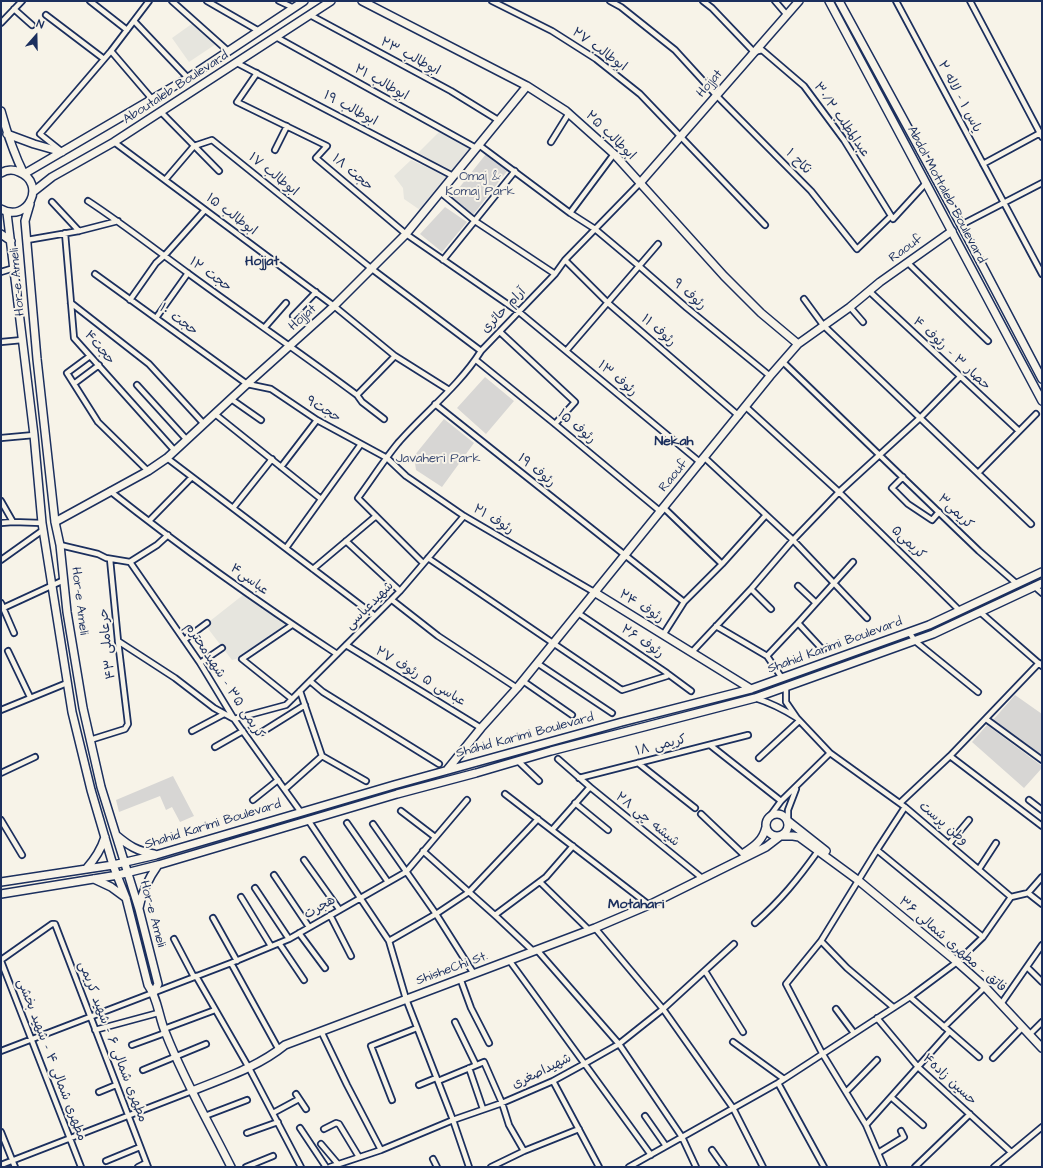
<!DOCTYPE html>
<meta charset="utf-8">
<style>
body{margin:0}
#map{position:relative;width:1043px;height:1168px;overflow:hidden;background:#f7f3e8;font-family:"Architects Daughter",sans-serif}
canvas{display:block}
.frame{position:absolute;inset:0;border:2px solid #1b2f5e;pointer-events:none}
.north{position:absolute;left:16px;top:16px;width:40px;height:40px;-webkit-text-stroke:3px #f7f3e8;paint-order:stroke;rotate:20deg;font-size:11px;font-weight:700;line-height:16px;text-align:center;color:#1b2f5e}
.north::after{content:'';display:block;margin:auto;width:14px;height:18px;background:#1b2f5e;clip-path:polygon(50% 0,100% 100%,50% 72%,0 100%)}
</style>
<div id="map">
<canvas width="1043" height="1168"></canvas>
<div class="frame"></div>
<div class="north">N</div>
</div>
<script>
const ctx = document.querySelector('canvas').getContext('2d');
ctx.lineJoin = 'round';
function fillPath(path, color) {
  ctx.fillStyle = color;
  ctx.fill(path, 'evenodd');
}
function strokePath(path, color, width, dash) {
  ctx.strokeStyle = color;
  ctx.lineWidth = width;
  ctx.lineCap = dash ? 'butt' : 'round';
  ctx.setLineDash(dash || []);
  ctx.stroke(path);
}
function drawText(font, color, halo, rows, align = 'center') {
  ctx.font = font + ' "Architects Daughter","Playpen Sans Arabic",sans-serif';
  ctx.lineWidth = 4;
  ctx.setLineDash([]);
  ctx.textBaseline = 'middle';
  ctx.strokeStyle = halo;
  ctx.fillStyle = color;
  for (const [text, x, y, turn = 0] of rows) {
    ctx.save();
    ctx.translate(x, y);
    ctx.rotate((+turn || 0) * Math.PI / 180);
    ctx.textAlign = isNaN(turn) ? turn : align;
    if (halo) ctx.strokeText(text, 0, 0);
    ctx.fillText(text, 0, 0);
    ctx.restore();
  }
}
const built = new Path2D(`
 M193 23 216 44 189 62 172 38Z
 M440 131 472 149 451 172 418 153Z
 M411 160 448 177 420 210 404 199 403 188 394 176Z
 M243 595 286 624 236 659 232 660 206 626 210 621Z`);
const green = new Path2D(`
 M486 154 508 170 473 215 451 198Z
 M445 207 467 222 442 252 420 234Z
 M485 377 514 401 486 434 457 408Z
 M444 419 474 443 442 487 416 470 414 456Z
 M1015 695 1042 714V756L993 720Z
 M987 725 1042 766V768L1024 788 972 742Z
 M173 776 194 816 180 822 172 807 166 810 160 796 119 812 116 800Z`);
const street = new Path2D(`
 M90 1 127 30
 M172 1 228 51
 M207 1 259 31
 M279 1 294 8
 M492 1 552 31 596 59 640 94 765 225
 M610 1 621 7 675 50 716 95 811 191 857 249 891 216
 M703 1 712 8 754 52 762 50 804 86 844 140 893 219 926 183
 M775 1 787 15
 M896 1 1042 274
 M970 1 1042 137
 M14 9 32 25
 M46 15 104 59
 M310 15 451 91 498 120
 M134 21 188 78
 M1 23 22 1
 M276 37 476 148
 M111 51 152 99
 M237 63 453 176
 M257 73 237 102 327 146 316 158 406 234 519 312 701 463
 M161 112 219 171
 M114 142 334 306 395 356 449 390
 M551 142 569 113
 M479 145 570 213 595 229 639 266 687 308 770 376
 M194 146 212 140 372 269 481 351
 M60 150 40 134 111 51 149 1
 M275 150 287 126
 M983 164 1042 132
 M165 180 194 146
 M440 192 475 221 555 274
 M88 201C123 224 156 250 189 274 245 315 302 354 357 395L362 402 384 419
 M52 202 79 231
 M570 213 614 154
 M961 225 1042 183
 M65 233 74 338 175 451
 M27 240 79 231 118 221
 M443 260 515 171
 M565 260 608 303 739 416
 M908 263 988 341
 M1 272 14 268
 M95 274 247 384 271 389 317 420 387 458 406 476 464 516 594 592
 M869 291 1019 431
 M804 299 823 325 1031 524
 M130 300 156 263 165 255 205 210
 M71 303 149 364 204 424
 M850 307 863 322
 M293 316 316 292
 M156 318 188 273
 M265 327 286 303
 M500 332 575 402 555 424
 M1 342 22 340
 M566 351 658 244
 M90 356 67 373 98 422 148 471
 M476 360 555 424 661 512
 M783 362 979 551 1017 584
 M75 383 99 365
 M137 385 187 440
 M357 395 395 356
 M231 399 261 420
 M435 404 684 602
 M746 407 839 492 960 611
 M215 414 321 499
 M1 438 34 435
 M167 458 375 616
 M705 458 793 540 867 618
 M281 467 317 420
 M978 473 1036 414
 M903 477 892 488 908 504 932 520 939 512
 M110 491C183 549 259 603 337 654
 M1 501 13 522
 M233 508 272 459
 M664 508 722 564
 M149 521 192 477
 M1 523 13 522 42 523
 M346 541 400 591
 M60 545 98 554 106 558 130 562
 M286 548 361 444
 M428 558 622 690 667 676V673L578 613
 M1 560 43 530
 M130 562 200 663 234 719 300 811
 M130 562 157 545 168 535
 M423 563 358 498C372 479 384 460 398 443 425 412 459 386 481 351L555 274 565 260 640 183
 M313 569 376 516
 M798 586 816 603
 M1034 586 1042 593
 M751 589 771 609
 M392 600 438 636 517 688
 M1 603 14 633
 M1 609 64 580
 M980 612 1042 666
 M798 623 823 650
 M716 626 767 656 782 678
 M909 632 915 641 978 692
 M663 635 684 602 722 564 766 515
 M184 640 207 623
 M118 641 175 678 214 708 234 719 286 705 400 591 464 516
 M346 645 481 728
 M8 651 30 697
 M692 652 751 589 793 540 839 492 921 417 960 377
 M767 656 798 623 853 562
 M200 663 222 648
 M537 663 612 713
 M668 674 691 691
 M310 681 323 692 439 764
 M523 681 572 715
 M755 698C771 703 783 709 797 718L786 702V688
 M292 699 242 659 292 625
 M1 710 67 683
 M797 718 830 753 905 807 1011 897
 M986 719 1042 760
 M192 731 224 714
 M262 732 305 705
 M90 740 125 729 128 724 118 641 110 559
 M710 745 781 801
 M215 747 243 731
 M322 756 366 781
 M950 756 1042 826
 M759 758 799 721
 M558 759 590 787 702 878
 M518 761 539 781
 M638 763 695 808
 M1 773 35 757
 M579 778 748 735
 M285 789 322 756 300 691
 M505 794 649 905
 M253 800 278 780
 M1029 800 1042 810
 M575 803 608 830
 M900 803 950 756 1039 663
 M401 811 435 837
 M701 814 743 854
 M770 816 781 801 830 753
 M1 820 22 855
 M308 820 389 941 406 999 453 1120 469 1167
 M788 821V810L796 789
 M347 823 388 882
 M373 824 436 914 474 974
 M552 830 590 787
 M949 844 969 820
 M877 850 983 937
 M423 851 498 918 533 951
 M304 860 339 909
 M979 869 996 843
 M274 875 309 927
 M540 882 589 930
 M255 888 289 939
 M1028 893 1042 877
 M241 897 271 946
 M1011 897 1028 893 1042 904
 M330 915 351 956
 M495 915 546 877 573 846
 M213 918 237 961
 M755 923C781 900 798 879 818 851
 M595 928 663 1009 733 1108 763 1167
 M299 933 325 968
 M174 939 194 977
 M389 941 436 914 469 892 538 819
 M821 941 847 968 893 1007
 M279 943 304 980
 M537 950 619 1044 682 1137 696 1167
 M1 960 52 924H55L148 1167
 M509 960 651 1155
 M1 961 81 1167
 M231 963 279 1050
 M1027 967 1042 982
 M705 971 743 1032
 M196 976 249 1068 301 1167
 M460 978 471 1008 489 1043
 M910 997 979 1057
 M1001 1004 1042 945
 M836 1009 854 1033
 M877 1018 918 1067 1011 1152
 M455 1022 476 1065
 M944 1027 985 987
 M164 1029 215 1010
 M95 1030 158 1013
 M321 1031 347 1085 381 1150
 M1029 1035 1042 1022
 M733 1042 784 1079
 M132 1045 165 1033
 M1 1051 231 963 289 939 406 872 467 800
 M993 1058 1023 1027
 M469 1068 483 1109
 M143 1070 206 1044
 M438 1081 484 1062 502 1103 509 1125 524 1151
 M553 1081 599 1167
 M778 1083 824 1167
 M419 1085 436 1078
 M99 1092 116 1085
 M846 1092 877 1060
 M296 1094 306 1109
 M891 1097 923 1125
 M392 1100 371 1046 417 1028
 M273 1113 299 1099
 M205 1116 247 1100
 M645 1116 666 1146
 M866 1125 949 1032
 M300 1128 326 1167
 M324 1129 336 1123 339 1124 359 1157
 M1 1132 15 1167
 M247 1133 278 1122
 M321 1144 338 1164
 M712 1150 724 1167
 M878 1153 904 1137 901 1131
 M433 1159 437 1167
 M106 1161 140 1147
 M1 1165 192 1091
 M138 1167 146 1163
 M246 1167 273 1156
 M330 1167 381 1150 453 1120 502 1103 553 1081 584 1064 619 1044 663 1009 734 944
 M491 1167 524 1151 579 1129
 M629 1167 778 1083 910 997 957 962 983 937 1011 897
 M884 1167 866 1125 822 1053 786 984 821 941 877 850 905 807
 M915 1167 970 1114
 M994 1167 1042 1127`);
const secondary = new Path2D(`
 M362 1 527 86 566 111 614 154 724 276 761 313 798 344
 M1 111C7 133 14 154 24 174
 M7 134 34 144 62 152
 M1 173C6 170 13 169 19 172 47 183 28 224 1 209
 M24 174 188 78 304 1
 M640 183 799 1
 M33 192 52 177 114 142 331 1
 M30 204 25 221 37 359 55 522 60 545 67 612 83 708 101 787 139 909 158 984 154 992
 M7 213 34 435 42 523 72 712 91 790 113 865 126 898 148 985C158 998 159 1019 166 1034 184 1080 209 1123 231 1167
 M1 234 11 241
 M55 522 148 471 167 458 247 384 334 306 406 234 527 86
 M594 592 751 689
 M447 770 481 728 517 688 770 376 798 344 850 307 880 282 952 231
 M766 825a11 11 0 1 1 22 0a11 11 0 1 1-22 0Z
 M788 821 826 851
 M116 835C129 846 137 851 154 854
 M782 836H793L799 837 859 881 957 962 985 987 1042 1048
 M744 853C755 846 763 840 766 827
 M86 869C95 859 101 850 105 837
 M94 879 111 887 126 898
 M1 882 113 865 156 855 394 785 622 722 751 689 929 625 1042 572
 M1 894 118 875 158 865 397 794 476 773 551 751 755 698 933 634 1042 583
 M139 908C142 891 148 879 158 865
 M192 1091C224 1078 258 1067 285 1045L595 928 649 905 766 847 779 837`);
const primary = new Path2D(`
 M829 1 1042 401
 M839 1 961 225 1042 379`);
const streetNames = [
 ["ابوطالب ۲۷",599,50,36],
 ["ابوطالب ۲۳",410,57,28],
 ["ابوطالب ۲۱",381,83,29],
 ["Hojjat",710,84,-49],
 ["Aboutaleb Boulevard",176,88,-33],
 ["یاس ۱ - لاله ۲",959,97,62],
 ["ابوطالب ۱۹",350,109,28],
 ["عبدالمطلب ۳۰/۲",841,120,55],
 ["ابوطالب ۲۵",610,136,44],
 ["نکاح ۱",798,162,45],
 ["حجت ۱۸",352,173,40],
 ["ابوطالب ۱۷",273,175,39],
 ["Abdol Mottaleb Boulevard",946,195,62],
 ["ابوطالب ۱۵",231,215,37],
 ["Raouf",906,249,-36],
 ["حجت ۱۲",210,275,36],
 ["Hor-e Ameli",18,282,-95],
 ["رئوف ۹",689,295,41],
 ["آرام حائری",504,311,-46],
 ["Hojjat",303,318,-42],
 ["حجت ۱۰",178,320,36],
 ["رئوف ۱۱",658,331,41],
 ["حجت۴",99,348,50],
 ["حصار ۳ - رئوف ۴",951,354,43],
 ["رئوف ۱۳",617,379,40],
 ["حجت۹",323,410,31],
 ["رئوف ۱۵",576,427,40],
 ["رئوف ۱۹",536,471,39],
 ["Raouf",674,476,-51],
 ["کریمی۳",955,512,44],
 ["رئوف ۲۱",493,520,31],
 ["کریمی۵",908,543,44],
 ["عباسی۴",249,580,36],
 ["Hor-e Ameli",79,601,83],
 ["شهیدعباسی",370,606,-45],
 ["رئوف ۲۴",641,607,32],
 ["رئوف ۲۶",642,642,34],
 ["حرعاملی ۴۳",108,644,-96],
 ["Shahid Karimi Boulevard",835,646,-20],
 ["عباسی ۵ رئوف ۲۷",420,677,31],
 ["کریمی ۳۵ - شهیدمحترم",224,681,57],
 ["Shahid Karimi Boulevard",525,736,-15],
 ["کریمی ۱۸",661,746,-14],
 ["شیشه چی ۲۸",647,820,39],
 ["وطن پرست",943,824,40],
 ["Shahid Karimi Boulevard",213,825,-17],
 ["هجرت",320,908,-30],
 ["Hor-e Ameli",152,914,75],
 ["فاتق - مطهری شمالی ۳۶",952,945,41],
 ["ShisheChi St.",452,969,-20],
 ["مطهری شمالی ۶ - شهید کریمی",112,1042,69],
 ["مطهری شمالی ۴ - شهید بخشی",51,1060,69],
 ["شهیداصغری",542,1072,-26],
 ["حسین زاده۴",949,1080,43]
];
const parkNames = [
 ["Omaj &",480,177],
 ["Komaj Park",480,192],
 ["Javaheri Park",438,459]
];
const neighbourhoodNames = [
 ["Hojjat",262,262],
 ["Nekah",674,442],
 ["Motahari",636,905]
];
fillPath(built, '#e6e5de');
fillPath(green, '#d7d6d4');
strokePath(street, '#1b2f5e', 8);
strokePath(secondary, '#1b2f5e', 10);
strokePath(primary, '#1b2f5e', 10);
strokePath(street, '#f7f3e8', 4.5);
strokePath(secondary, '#f7f3e8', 7);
strokePath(primary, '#f7f3e8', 7);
drawText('13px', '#1b2f5e', '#f7f3e8', streetNames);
drawText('13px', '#415076', '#f7f3e8', parkNames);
drawText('bold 14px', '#1b2f5e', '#f7f3e8', neighbourhoodNames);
</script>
